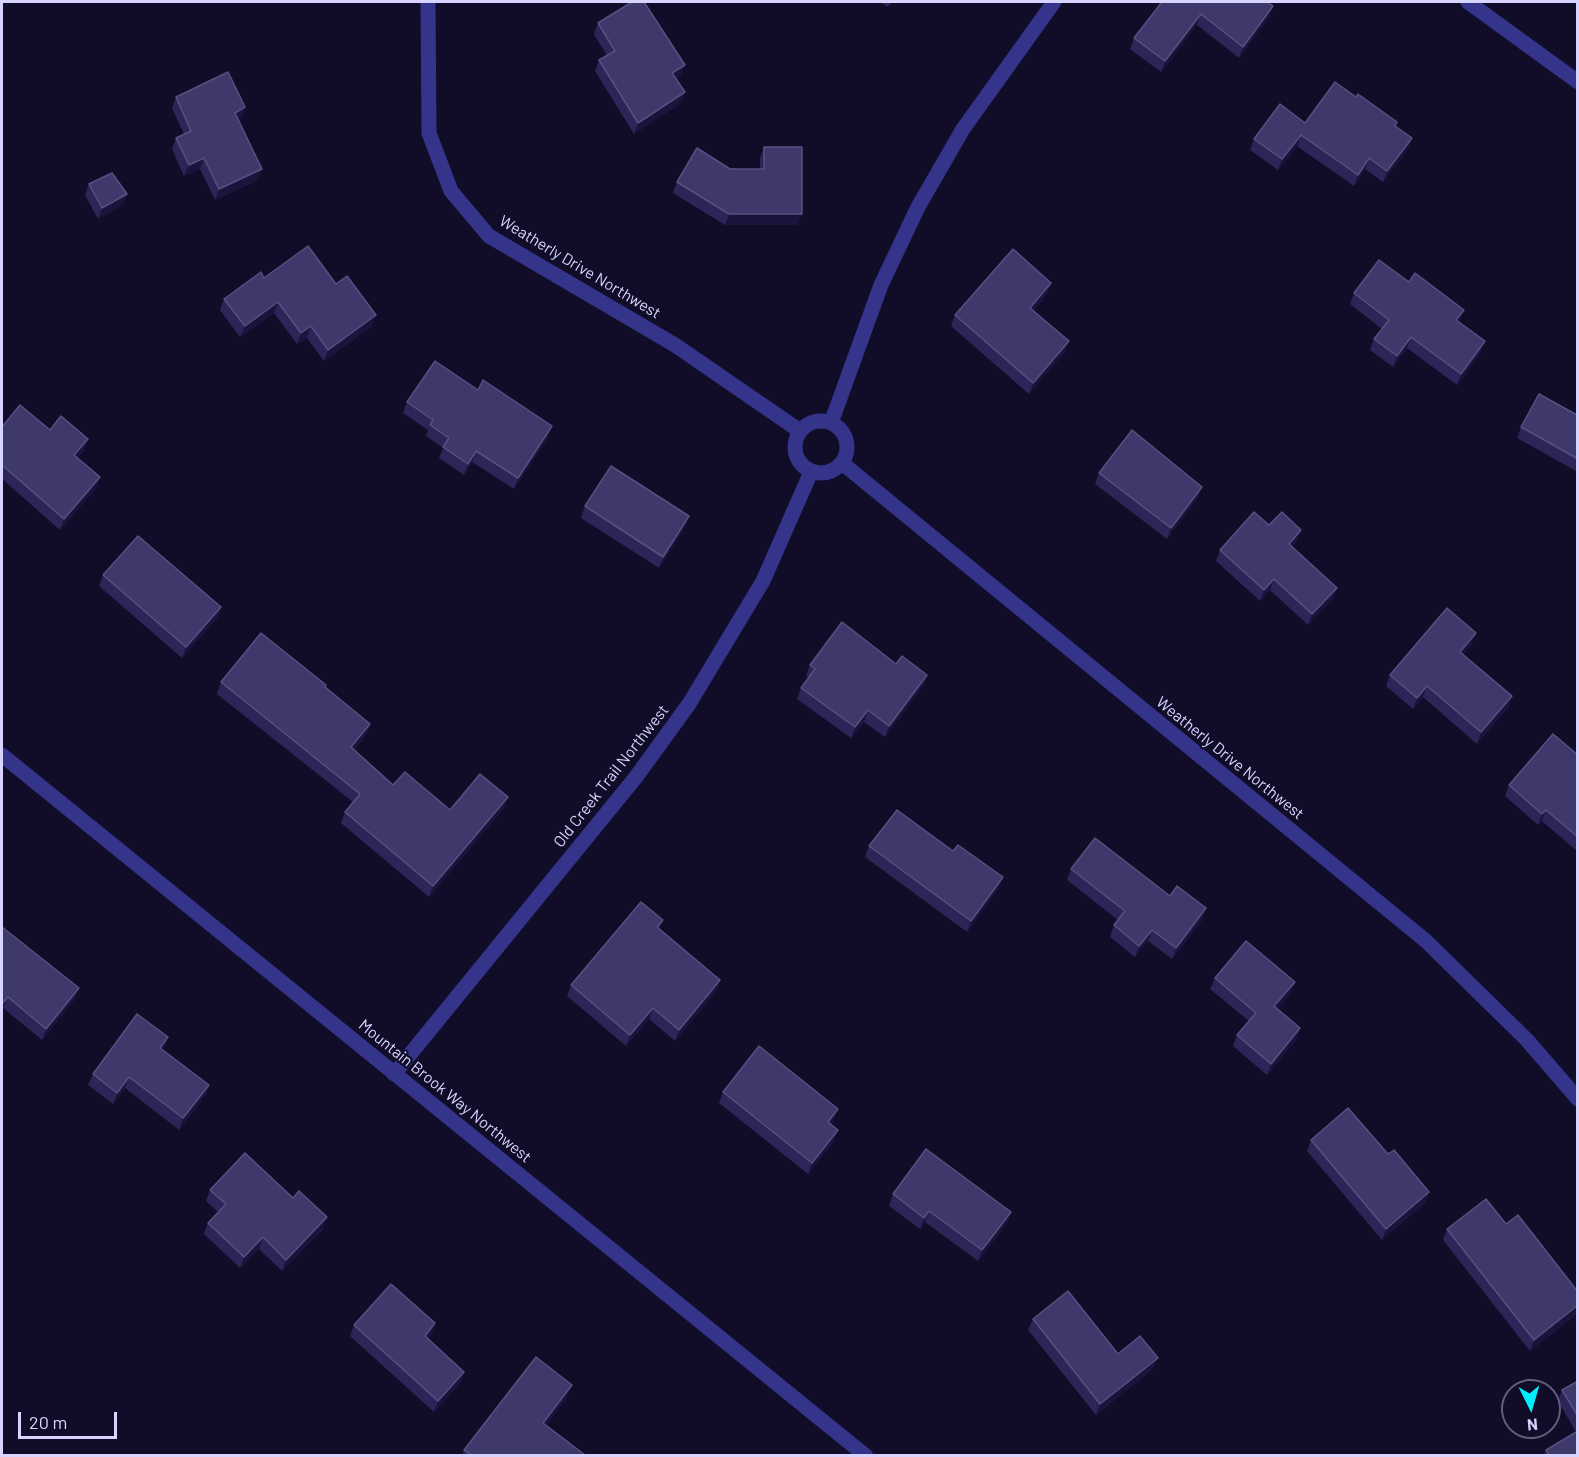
<!DOCTYPE html>
<style>
body{margin:0}
#map{position:relative;width:1579px;height:1457px;overflow:hidden;background:#110d28;font-family:Barlow,sans-serif}
canvas{display:block}
.frame{position:absolute;inset:0;border:3px solid #d7d4ff;pointer-events:none}
.north{position:absolute;left:1501px;top:1379px;width:60px;height:60px;box-sizing:border-box;background:#110d28;border:2px solid #605d7e;border-radius:50%;rotate:175deg;font-size:16px;font-weight:700;line-height:24px;text-align:center;color:#d7d4ff}
.north::after{content:'';display:block;margin:auto;width:21px;height:27px;background:#00efff;clip-path:polygon(50% 0,100% 100%,50% 72%,0 100%)}
.scale{position:absolute;left:18px;top:1412px;width:99px;height:27px;box-sizing:border-box;border:3px solid #d7d4ff;border-top:0;padding-left:8px;font-size:18px;line-height:21px;white-space:nowrap;color:#d7d4ff;-webkit-text-stroke:4px #110d28;paint-order:stroke}
</style>
<div id="map">
<canvas width="1579" height="1457"></canvas>
<div class="frame"></div>
<div class="north">N</div>
<div class="scale">20 m</div>
</div>
<script>
const ctx = document.querySelector('canvas').getContext('2d');
ctx.lineJoin = 'round';
function strokePath(path, color, width, dash) {
  ctx.strokeStyle = color;
  ctx.lineWidth = width;
  ctx.lineCap = dash ? 'butt' : 'round';
  ctx.setLineDash(dash || []);
  ctx.stroke(path);
}
function fillPath(path, color) {
  ctx.fillStyle = color;
  ctx.fill(path, 'evenodd');
}
function drawText(font, color, halo, rows, align = 'center') {
  ctx.font = font + ' Barlow,sans-serif';
  ctx.lineWidth = 4.5;
  ctx.setLineDash([]);
  ctx.textBaseline = 'middle';
  ctx.strokeStyle = halo;
  ctx.fillStyle = color;
  for (const [text, x, y, turn = 0] of rows) {
    ctx.save();
    ctx.translate(x, y);
    ctx.rotate((+turn || 0) * Math.PI / 180);
    ctx.textAlign = isNaN(turn) ? turn : align;
    if (halo) ctx.strokeText(text, 0, 0);
    ctx.fillText(text, 0, 0);
    ctx.restore();
  }
}
const minor = new Path2D(`
 M428 2 429 133 451 191 489 236 675 345 800 431
 M1468 2 1578 82
 M795 447a26 26 0 1 1 52 0a26 26 0 1 1-52 0Z
 M831 423 881 285 918 207 963 129 1054 2
 M842 463 1426 941 1527 1040 1578 1099
 M2 755 866 1456
 M394 1074 636 777 689 704 763 581 811 472`);
const wall = new Path2D(`
 M880 2H892L888 7Z
 M1162 2 1273 6 1269 17 1239 58 1197 25 1161 72 1130 49 1134 38Z
 M598 23 681 76 676 79 681 103 634 134 595 71 599 60 607 56 594 34Z
 M176 97 245 107 241 118 238 120 258 180 215 200 200 169 184 176 172 149 176 138 184 134 172 108Z
 M1305 123 1395 126 1408 149 1383 182 1365 169 1354 186 1297 146 1278 170 1250 150 1254 139Z
 M764 147 798 225H725L673 193 677 182 730 169H760V158Z
 M89 184 123 205 98 219 85 195Z
 M264 278 336 284 372 326 324 361 307 338 297 344 274 313 240 337 220 310 224 299Z
 M1051 283 1047 294 1033 311 1065 352 1029 394 951 326 955 315Z
 M1354 293 1460 321 1459 322 1481 352 1457 385 1407 348 1393 367 1370 350 1374 339 1382 329 1350 304Z
 M478 390 552 426 548 437 514 489 472 462 464 475 439 458 443 448 426 436 428 430 403 413 407 402Z
 M1578 414V472L1517 438 1521 427Z
 M2 427 50 430 84 450 77 458 96 488 60 530 2 479Z
 M1099 473 1198 498 1167 539 1095 484Z
 M585 506 689 516 685 527 659 568 581 518Z
 M1269 525 1297 541 1292 547 1333 599 1308 625 1270 590 1260 601 1216 561 1220 550Z
 M103 575 221 607 217 618 182 658 99 586Z
 M1472 644 1463 655 1512 696 1508 707 1477 744 1423 697 1413 709 1386 686 1390 675Z
 M896 664 927 675 923 686 885 737 864 722 851 738 797 699 801 688 809 678 806 676 810 665Z
 M221 682 325 687 370 724 366 735 354 750 393 785 450 810 504 808 429 897 341 823 345 812 353 802 217 694Z
 M1578 755V852L1542 821 1538 825 1505 796 1509 785Z
 M869 846 999 888 967 932 865 857Z
 M1071 869 1170 896 1206 908 1202 920 1172 959 1148 941 1135 957 1110 937 1114 925 1118 920 1067 880Z
 M663 920 659 929 720 980 716 991 675 1041 649 1019 626 1046 567 996 571 985Z
 M2 927 75 999 42 1040 3 1008Z
 M1215 978 1291 993 1277 1009 1300 1028 1296 1040 1267 1075 1233 1046 1237 1035 1249 1021 1210 989Z
 M168 1037 163 1050 209 1085 205 1096 179 1130 125 1088 113 1104 88 1085 93 1074Z
 M723 1092 834 1120 831 1124 834 1141 808 1174 719 1103Z
 M1311 1140 1388 1154 1429 1192 1425 1203 1382 1240 1307 1151Z
 M210 1190 323 1229 282 1271 259 1249 240 1268 204 1234 208 1223 218 1212 206 1201Z
 M893 1194 1011 1212 1007 1223 978 1261 925 1222 920 1229 889 1206Z
 M1506 1224 1578 1292V1313L1530 1351 1443 1240 1447 1229Z
 M1033 1319 1153 1369 1096 1415 1028 1330Z
 M435 1323 431 1335 428 1339 464 1372 460 1383 434 1412 350 1336 354 1325Z
 M1578 1381V1455H1544L1546 1450 1576 1432 1558 1401 1562 1390Z
 M568 1396 546 1425 585 1455H462L464 1450Z`);
const shadedWall = new Path2D(`
 M1273 6 1269 17 1239 58 1243 47Z
 M1201 14 1197 25 1161 72 1165 61Z
 M685 65 681 76 668 84 672 73Z
 M685 92 681 103 634 134 638 123Z
 M245 107 241 118 231 124 235 113Z
 M1301 135 1297 146 1278 170 1282 159Z
 M1412 138 1408 149 1383 182 1387 171Z
 M204 158 200 169 184 176 189 165Z
 M1369 158 1365 169 1354 186 1358 175Z
 M262 169 258 180 215 200 219 189Z
 M127 194 123 205 98 219 102 208Z
 M729 214H802L798 225H725Z
 M1051 283 1047 294 1026 319 1030 308Z
 M278 302 274 313 240 337 245 326Z
 M1464 310 1460 321 1452 331 1456 320Z
 M376 315 372 326 324 361 328 350Z
 M311 326 307 338 297 344 301 333Z
 M1411 337 1407 348 1393 367 1397 356Z
 M1069 341 1065 352 1029 394 1033 383Z
 M1485 341 1481 352 1457 385 1461 374Z
 M552 426 548 437 514 489 518 478Z
 M88 439 84 450 70 466 74 455Z
 M476 451 472 462 464 475 468 464Z
 M100 477 96 488 60 530 64 519Z
 M1202 487 1198 498 1167 539 1171 528Z
 M689 516 685 527 659 568 663 557Z
 M1301 530 1297 541 1285 555 1289 544Z
 M1274 579 1270 590 1260 601 1264 590Z
 M1337 588 1333 599 1308 625 1312 614Z
 M221 607 217 618 182 658 186 647Z
 M1476 633 1472 644 1456 663 1460 652Z
 M927 675 923 686 885 737 889 726Z
 M1427 686 1423 697 1413 709 1417 698Z
 M1512 696 1508 707 1477 744 1481 732Z
 M868 710 864 722 851 738 855 727Z
 M370 724 366 735 347 758 351 747Z
 M508 797 504 808 429 897 433 886Z
 M1546 810 1542 821 1538 825 1542 814Z
 M1003 877 999 888 967 932 971 921Z
 M1206 908 1202 920 1172 959 1176 948Z
 M1152 930 1148 941 1135 957 1139 946Z
 M720 980 716 991 675 1041 679 1030Z
 M1295 982 1291 993 1270 1018 1274 1006Z
 M79 988 75 999 42 1040 46 1029Z
 M8 997 3 1008 2 1011V1004Z
 M653 1008 649 1019 626 1046 630 1035Z
 M1300 1028 1296 1040 1267 1075 1271 1064Z
 M168 1037 164 1049 156 1059 160 1048Z
 M129 1077 125 1088 113 1104 117 1093Z
 M209 1085 205 1096 179 1130 183 1118Z
 M838 1109 834 1120 824 1133 828 1122Z
 M838 1130 834 1141 808 1174 812 1163Z
 M1429 1192 1425 1203 1382 1240 1386 1229Z
 M929 1211 925 1222 920 1229 924 1218Z
 M1011 1212 1007 1223 978 1261 982 1250Z
 M327 1217 323 1229 282 1271 286 1260Z
 M263 1237 259 1249 240 1268 244 1257Z
 M1578 1305V1313L1530 1351 1534 1340Z
 M435 1323 431 1335 420 1347 425 1336Z
 M1158 1358 1153 1369 1096 1415 1100 1404Z
 M464 1372 460 1383 434 1412 438 1401Z
 M572 1385 568 1396 539 1434 543 1423Z`);
const building = new Path2D(`
 M632 2H644L685 65 672 73 685 92 638 123 599 60 615 51 598 23Z
 M1162 2H1267L1273 6 1243 47 1201 14 1165 61 1134 38Z
 M228 72 245 107 235 113 262 169 219 189 204 158 189 165 176 138 191 131 176 97Z
 M1335 82 1356 97 1358 94 1397 122 1395 126 1412 138 1387 171 1369 158 1358 175 1301 135 1282 159 1254 139 1280 104 1305 123Z
 M764 147H802V214H729L677 182 697 148 730 169H764Z
 M112 173 127 194 102 208 89 184Z
 M308 246 336 284 347 276 376 315 328 350 311 326 301 333 278 302 245 326 224 299 261 272 264 278Z
 M1013 249 1051 283 1030 308 1069 341 1033 383 955 315Z
 M1379 260 1409 282 1415 273 1464 310 1456 320 1485 341 1461 374 1411 337 1397 356 1374 339 1389 320 1354 293Z
 M435 361 478 390 483 380 552 426 518 478 476 451 468 464 443 447 449 438 430 425 433 420 407 402Z
 M1539 394 1577 415 1578 414V459L1521 427Z
 M20 405 50 430 61 416 88 439 74 455 100 477 64 519 2 465V427Z
 M1132 430 1202 487 1171 528 1099 473Z
 M611 466 689 516 663 557 585 506Z
 M1254 512 1269 525 1282 512 1301 530 1289 544 1337 588 1312 614 1274 579 1264 590 1220 550Z
 M138 536 221 607 186 647 103 575Z
 M1447 608 1476 633 1460 652 1512 696 1481 732 1427 686 1417 698 1390 675Z
 M842 622 896 664 902 656 927 675 889 726 868 710 855 727 801 688 815 669 810 665Z
 M261 633 326 685 325 687 370 724 351 747 393 785 405 772 450 810 480 774 508 797 433 886 345 812 360 794 221 682Z
 M1553 734 1578 755V837L1546 810 1542 814 1509 785Z
 M897 810 953 851 958 845 1003 877 971 921 869 846Z
 M1095 838 1170 896 1177 886 1206 908 1176 948 1152 930 1139 946 1114 925 1125 911 1071 869Z
 M641 902 663 920 657 927 720 980 679 1030 653 1008 630 1035 571 985Z
 M2 927 79 988 46 1029 8 997 2 1004Z
 M1246 941 1295 982 1274 1006 1300 1028 1271 1064 1237 1035 1256 1013 1215 978Z
 M137 1014 168 1037 160 1048 209 1085 183 1118 129 1077 117 1093 93 1074Z
 M759 1046 838 1109 828 1122 838 1130 812 1163 723 1092Z
 M1348 1108 1388 1154 1394 1150 1429 1192 1386 1229 1311 1140Z
 M926 1149 1011 1212 982 1250 929 1211 924 1218 893 1194Z
 M245 1153 293 1198 299 1191 327 1217 286 1260 263 1237 244 1257 208 1223 226 1204 210 1190Z
 M1486 1199 1506 1224 1518 1215 1578 1292V1305L1534 1340 1447 1229Z
 M391 1284 435 1323 425 1336 464 1372 438 1401 354 1325Z
 M1068 1291 1118 1354 1140 1336 1158 1358 1100 1404 1033 1319Z
 M536 1357 572 1385 543 1423 585 1455H472L464 1450Z
 M1578 1381V1416L1562 1390Z
 M1578 1431V1455H1549L1546 1450Z`);
const streetNames = [
 ["Weatherly Drive Northwest",580,267,31],
 ["Weatherly Drive Northwest",1230,758,39],
 ["Old Creek Trail Northwest",611,776,-52],
 ["Mountain Brook Way Northwest",445,1091,39]
];
strokePath(minor, '#34348b', 15);
fillPath(wall, '#2d2558');
fillPath(shadedWall, '#1a143d');
fillPath(building, '#3f386a');
strokePath(building, '#575081', 1.5);
drawText('16px', '#d7d4ff', '#110d28', streetNames);
</script>
